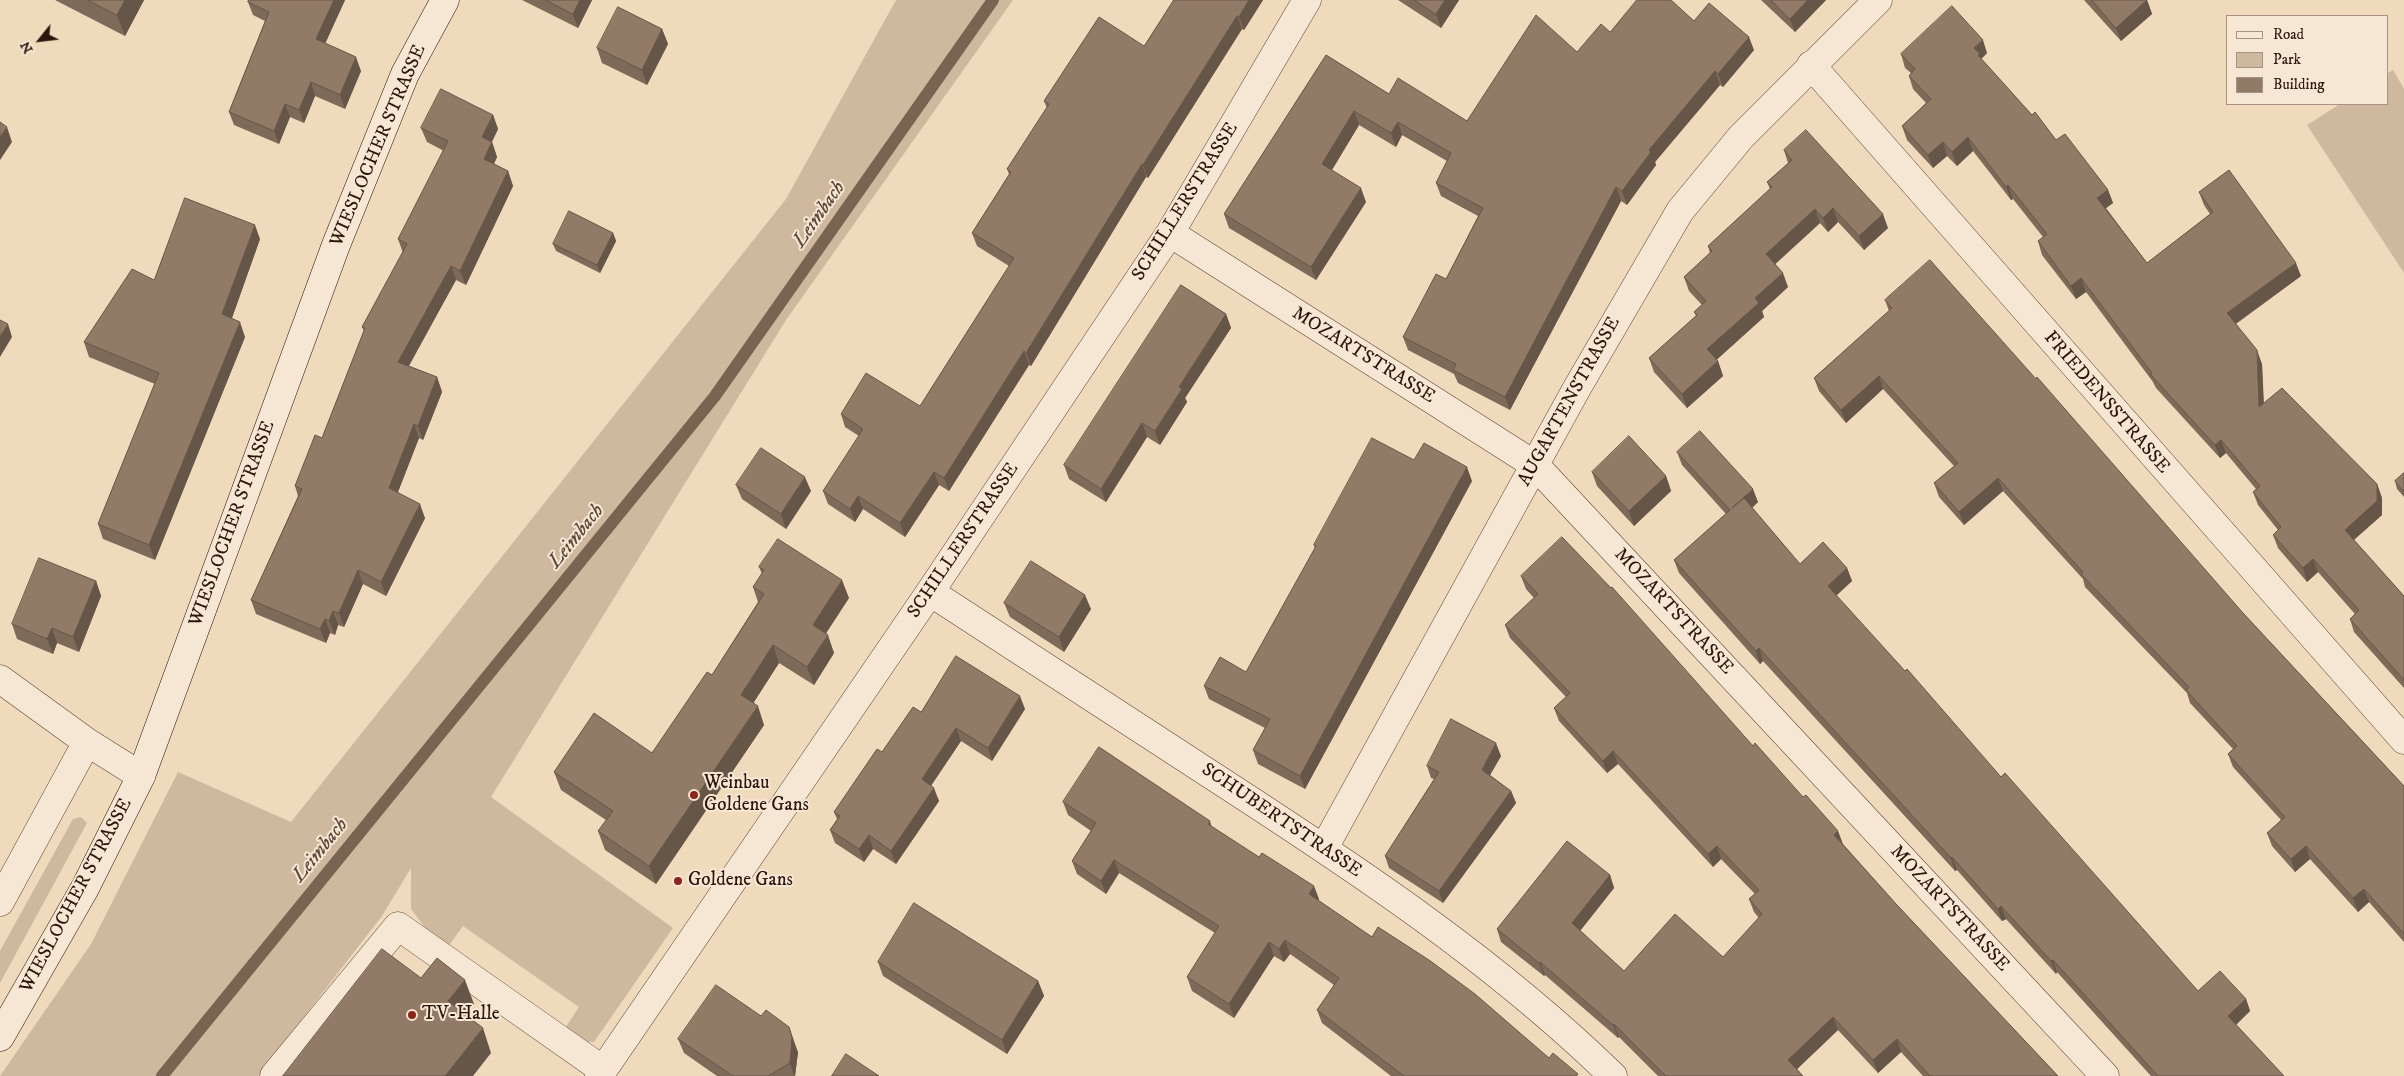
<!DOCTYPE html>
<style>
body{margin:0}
#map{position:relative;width:2404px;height:1076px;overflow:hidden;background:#efdabc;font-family:"IM FELL DW Pica",serif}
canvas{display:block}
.legend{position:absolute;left:2226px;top:15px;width:162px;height:90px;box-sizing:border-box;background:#f5e7d3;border:1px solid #a59383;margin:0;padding:6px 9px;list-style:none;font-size:15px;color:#2c150b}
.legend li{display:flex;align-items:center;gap:10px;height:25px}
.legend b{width:25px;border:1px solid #a59383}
.north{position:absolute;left:15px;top:15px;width:50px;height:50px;-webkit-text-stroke:4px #f5e7d3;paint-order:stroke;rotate:241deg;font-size:14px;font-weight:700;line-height:20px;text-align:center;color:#2c150b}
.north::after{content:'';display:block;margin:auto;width:18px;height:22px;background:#2c150b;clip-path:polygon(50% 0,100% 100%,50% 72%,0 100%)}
</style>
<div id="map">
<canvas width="2404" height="1076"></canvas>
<ul class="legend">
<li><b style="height:6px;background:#f5e7d3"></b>Road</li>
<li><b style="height:14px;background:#ceb99e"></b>Park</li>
<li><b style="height:14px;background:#917b67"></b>Building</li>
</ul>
<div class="north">N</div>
</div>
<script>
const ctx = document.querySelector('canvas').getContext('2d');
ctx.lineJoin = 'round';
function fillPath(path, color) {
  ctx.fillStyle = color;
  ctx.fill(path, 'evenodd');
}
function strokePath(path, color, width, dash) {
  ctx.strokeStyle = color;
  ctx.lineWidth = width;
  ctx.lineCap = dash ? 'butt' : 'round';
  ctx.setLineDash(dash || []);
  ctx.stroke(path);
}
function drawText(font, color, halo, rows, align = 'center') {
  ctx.font = font + ' "IM FELL DW Pica",serif';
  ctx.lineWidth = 4;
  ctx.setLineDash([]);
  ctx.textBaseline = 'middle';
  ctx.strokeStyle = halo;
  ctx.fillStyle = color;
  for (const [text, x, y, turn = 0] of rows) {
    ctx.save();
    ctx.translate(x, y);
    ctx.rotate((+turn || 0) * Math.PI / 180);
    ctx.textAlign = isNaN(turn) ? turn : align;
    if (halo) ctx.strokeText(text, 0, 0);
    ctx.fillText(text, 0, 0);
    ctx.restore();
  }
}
const green = new Path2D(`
 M896 0H1013L786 320 491 797 673 928 594 1042H584L564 1030 579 1007 463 926 447 948 430 934 411 909V868L382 916 258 1076H0L91 944 178 772 291 822 786 199Z
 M2393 70 2404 89V273L2307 125 2340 104H2388V73Z
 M81 817 87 823 0 983V951L73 819Z`);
const stream = new Path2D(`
 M162 1076 715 396 993 0`);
const minor = new Path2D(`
 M1811 65 2404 740
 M1170 233 1535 465 2105 1076
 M930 592C1025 654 1121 716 1216 778 1355 868 1494 960 1613 1076
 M0 679 87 742 141 776
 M1324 848 1577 388 1680 211 1741 137 1878 0
 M0 902 87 742
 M274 1076 398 926 603 1070
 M599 1076 930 592 1170 233 1307 0`);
const secondary = new Path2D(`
 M0 1037 85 888 141 776 336 245 405 74 445 0`);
const wall = new Path2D(`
 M55 0H144L125 36Z
 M249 0H345L325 43 361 71 345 109 315 96 304 123 290 117 279 144 234 125 229 112 265 21 253 15 248 2Z
 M522 0H592L578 28Z
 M1174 0H1263L1244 30 1242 29 1148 178 1146 177 1031 366 1029 365 949 491 939 485 905 537 863 509 855 522 828 504 823 491 859 436 845 427 841 414 920 406 1009 266 977 246 972 233 1009 174 1007 169 1047 108 1044 101 1144 46Z
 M1398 0H1459L1441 28Z
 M1761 0H1826L1795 32Z
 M2084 0H2147L2152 14 2121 41Z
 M1694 21 1754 50 1723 87 1720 85 1655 162 1656 165 1627 205 1621 201 1510 410 1458 383 1454 374 1408 350 1403 337 1446 279 1478 216 1441 196 1436 183 1447 161 1402 135 1396 147 1359 125 1332 170 1366 202 1316 280 1229 228 1224 214 1326 55 1389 94 1467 121 1610 32Z
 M662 29 668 44 647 85 602 63 597 48Z
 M1987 53 1981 59 2032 115 2056 140 2108 190 2113 203 2106 208 2147 263 2210 214 2204 205 2199 192 2301 276 2236 324 2262 364 2264 403 2377 484 2382 498V515L2354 540 2404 596V688L2354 632 2350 619 2355 614 2318 572 2307 582 2278 548 2273 535 2278 530 2258 505 2253 492 2256 489 2226 453 2220 458 2156 388 2153 382 2086 292 2076 299 2042 255 2038 241 2043 237 2013 199 2011 200 1973 151 1957 166 1947 156 1933 168 1907 140 1902 126 1926 103 1913 89 1909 76 1911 73 1905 68 1901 54Z
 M493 115 498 129 492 142 497 157 494 164 508 171 513 186 466 285 456 280 409 366 437 377 442 392 423 440 419 438 398 492 425 518 386 596 363 584 344 627 338 625 335 635 330 633 326 643 256 614 251 600 298 496 295 486 322 438 364 331 362 327 403 253 398 239 444 151 427 142 421 128Z
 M1784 150 1888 228 1864 250 1838 222 1828 232 1820 223 1775 264 1788 287 1762 311 1764 317 1716 360 1718 361 1723 376 1687 408 1654 372 1649 358 1696 316 1694 312 1702 305 1689 291 1684 277 1710 253 1708 246 1770 189 1767 182 1788 163Z
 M613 233 616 241 600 273 556 251 553 244Z
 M260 239 232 318 245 337 155 560 103 539 98 524 155 384 89 357 84 342Z
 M1885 300 2243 613 2404 786V942L2369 902 2358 912 2310 859 2295 872 2272 846 2267 833 2281 820 2233 767 2228 754 2233 749 2190 703 2187 693 2085 587 2083 579 2003 491 1964 525 1939 497 1934 483 1954 466 1883 389 1846 423 1819 391 1814 378 1889 311Z
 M1226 314 1231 328 1185 398 1187 402 1160 445 1147 437 1106 502 1069 479 1064 465Z
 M1677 452 1758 502 1752 508 1800 564 1847 568 1852 581 1836 596 2001 777 2198 991 2246 999 2250 1011 2236 1025 2284 1076H2151L2057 972 2056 974 2006 919 2002 921 1957 870 1955 871 1763 661 1760 664 1679 573 1674 560 1726 514 1682 465Z
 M1414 460 1472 481 1305 789 1258 764 1253 750 1265 728 1209 699 1204 686 1246 672 1315 549 1314 545Z
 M1592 472 1666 476 1671 491 1634 526 1597 486Z
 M2404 473V497L2397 489 2395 481Z
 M736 485 811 491 786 529 742 499Z
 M759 567 849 598 826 633 834 653 814 685 779 663 753 703 764 725 656 884 605 850 598 831 606 820 561 790 554 772 652 753 712 675 758 602 753 587 762 574Z
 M1521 576 1753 746 1843 844 1897 905 2058 1076H1923L1901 1052 1878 1073 1838 1030 1797 1069 1803 1076H1658L1619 1037 1618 1038 1545 975 1544 976 1501 942 1497 929 1610 875 1614 888 1580 931 1624 971 1723 957 1759 918 1754 912 1749 899 1755 894 1721 859 1713 867 1618 764 1607 773 1559 721 1554 708 1566 697 1510 638 1505 625 1534 598 1526 589Z
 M96 581 101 596 79 652 57 643 53 654 17 639 12 624Z
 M1004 603 1091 609 1064 652 1010 617Z
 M1025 709 992 761 961 741 931 785 939 801 896 864 873 849 864 862 835 843 830 830 837 819 834 812 882 752 921 712Z
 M1501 756 1490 775 1511 791 1516 803 1443 903 1389 868 1385 856 1434 779 1431 778 1427 766Z
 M1063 802 1210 821 1212 827 1319 899 1318 900 1549 1058 1578 1076H1391L1322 1023 1317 1010 1334 985 1290 954 1284 962 1274 956 1234 1018 1192 991 1187 977 1215 933 1119 873 1106 894 1077 874 1072 861 1091 831 1068 815Z
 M878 962 1038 981 1044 996 1007 1054 883 976Z
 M678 1039 798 1052 795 1076H717L684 1053Z`);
const shadedWall = new Path2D(`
 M125 0H144L125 36 117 15Z
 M334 0H345L321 53 316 39Z
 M580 0H592L578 28 573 14Z
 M1249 0H1263L1244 30 1239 17Z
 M1445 0H1459L1441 28 1436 14Z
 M1808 0H1826L1795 32 1790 19Z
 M2147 0 2152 14 2121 41 2116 28Z
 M1237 16 1242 29 1148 178 1143 165Z
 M662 29 668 44 647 85 642 70Z
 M1749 37 1754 50 1723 87 1718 74Z
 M1983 40 1987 53 1981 59 1984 67 1974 48Z
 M356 57 361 71 345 109 340 95Z
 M1715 71 1720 85 1655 162 1656 165 1627 205 1622 191 1649 150Z
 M311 82 315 96 304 123 299 110Z
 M285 104 290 117 279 144 274 131Z
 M1354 111 1359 125 1327 178 1322 164Z
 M493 115 498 129 487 151 482 137Z
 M1398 122 1402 135 1396 147 1391 133Z
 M7 127 12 142 0 160V137Z
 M1968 137 1973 151 1957 166 1952 152Z
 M492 142 497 157 489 173 484 159Z
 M1943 142 1947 156 1933 168 1928 155Z
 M1142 164 1146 177 1031 366 1026 353Z
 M508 171 513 186 466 285 460 271Z
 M2008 185 2013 199 2011 200 2006 187Z
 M1616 187 1621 201 1510 410 1505 397Z
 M1361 188 1366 202 1316 280 1311 267Z
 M2108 190 2113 203 2102 211 2097 198Z
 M1833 208 1838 222 1828 232 1823 218Z
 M1815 209 1820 223 1771 268 1766 254Z
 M1883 214 1888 228 1864 250 1859 236Z
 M255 225 260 239 228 329 222 314Z
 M613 233 616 241 600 273 597 265Z
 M2296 263 2301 276 2232 326 2227 313Z
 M451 266 456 280 403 376 398 362Z
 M1783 273 1788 287 1762 311 1764 317 1712 364 1707 349 1755 298Z
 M2081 278 2086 292 2076 299 2071 286Z
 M1226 314 1231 328 1185 398 1187 402 1160 445 1155 431 1179 387Z
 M240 322 245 337 155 560 149 545Z
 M8 324 12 337 0 357V337Z
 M2257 350 2262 364 2264 420 2259 407Z
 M1024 351 1029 365 949 491 944 478Z
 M1718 361 1723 376 1687 408 1682 394Z
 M1879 376 1883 389 1846 423 1841 410Z
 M437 377 442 392 423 440 418 426Z
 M1142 423 1147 437 1106 502 1101 489Z
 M414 424 419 438 394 502 389 488Z
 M2221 440 2226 453 2220 458 2215 445Z
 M1467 467 1472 481 1305 789 1300 776Z
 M934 472 939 485 905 537 900 523Z
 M1666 476 1671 491 1634 526 1629 511Z
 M805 477 811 491 786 529 781 514Z
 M1998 478 2003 491 1964 525 1959 512Z
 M2377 484 2382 498V515L2350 543 2345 530Z
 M1753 489 1758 502 1737 521 1732 508Z
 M858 496 863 509 855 522 850 509Z
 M420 504 425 518 386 596 381 582Z
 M2313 559 2318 572 2307 582 2303 568Z
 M1847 568 1852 581 1832 599 1828 586Z
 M358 570 363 584 344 627 339 613Z
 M842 580 849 598 819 644 813 625Z
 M96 581 101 596 79 652 73 637Z
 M1085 595 1091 609 1064 652 1059 637Z
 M333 611 338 625 335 635 329 621Z
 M325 619 330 633 326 643 320 629Z
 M52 628 57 643 53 654 47 639Z
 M828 635 834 653 814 685 807 667Z
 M773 645 779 663 747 713 741 695Z
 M1759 648 1763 661 1760 664 1756 651Z
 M1020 696 1025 709 992 761 988 748Z
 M758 706 764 725 656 884 649 866Z
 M956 728 961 741 927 792 922 779Z
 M1496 743 1501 756 1486 782 1482 770Z
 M1613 751 1618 764 1607 773 1603 761Z
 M934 788 939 801 896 864 891 851Z
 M1511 791 1516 803 1443 903 1439 891Z
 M1838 831 1843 844 1834 835Z
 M869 835 873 849 864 862 859 849Z
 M1717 846 1721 859 1713 867 1708 854Z
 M2306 846 2310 859 2295 872 2291 859Z
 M1952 857 1957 870 1955 871 1951 858Z
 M1114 860 1119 873 1106 894 1101 881Z
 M1610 875 1614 888 1576 936 1572 923Z
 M1314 886 1319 899 1314 908 1309 894Z
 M2364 889 2369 902 2358 912 2353 898Z
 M2001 906 2006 919 2002 921 1998 909Z
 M1285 940 1290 954 1284 962 1279 949Z
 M1269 942 1274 956 1234 1018 1229 1004Z
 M2053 960 2057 972 2056 974 2051 961Z
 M1540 962 1545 975 1544 976 1539 963Z
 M465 980 474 1004 457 1025 448 1001Z
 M1038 981 1044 996 1007 1054 1002 1040Z
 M2246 999 2250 1011 2232 1028 2228 1016Z
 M1833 1017 1838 1030 1793 1073 1788 1060Z
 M1614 1024 1619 1037 1618 1038 1613 1025Z
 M789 1027 798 1052 795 1076H794L790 1063Z
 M483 1028 491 1053 473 1076H445Z
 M1897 1039 1901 1052 1878 1073 1873 1060Z`);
const building = new Path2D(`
 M88 0H125L117 15Z
 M249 0H334L316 39 356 57 340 95 311 82 299 110 285 104 274 131 229 112 269 12 248 2Z
 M546 0H580L573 14Z
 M1174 0H1249L1239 17 1237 16 1143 165 1142 164 1026 353 1024 351 944 478 934 472 900 523 858 496 850 509 823 491 863 429 841 414 866 373 920 406 1014 258 972 233 1011 172 1007 169 1049 104 1044 101 1099 17 1144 46Z
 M1414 0H1445L1436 14Z
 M1637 0H1671L1694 21 1709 3 1749 37 1718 74 1715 71 1649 150 1651 152 1622 191 1616 187 1505 397 1453 370 1456 364 1403 337 1436 274 1446 279 1483 208 1436 183 1451 153 1398 122 1391 133 1354 111 1322 164 1361 188 1311 267 1224 214 1326 55 1389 94 1398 78 1467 121 1536 15 1577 52 1601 24 1610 32Z
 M1771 0H1808L1790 19Z
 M2092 0H2147L2116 28Z
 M1952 6 1983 40 1974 48 1980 54 1978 55 2032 115 2035 112 2056 140 2065 134 2108 190 2097 198 2147 263 2213 212 2199 192 2229 170 2296 263 2227 313 2257 350 2259 407 2282 388 2377 484V501L2345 530 2404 596V680L2350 619 2359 610 2313 559 2303 568 2273 535 2281 527 2253 492 2260 486 2221 440 2215 445 2151 375 2152 373 2081 278 2071 286 2038 241 2047 234 2008 185 2006 187 1968 137 1952 152 1943 142 1928 155 1902 126 1931 99 1909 76 1915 69 1901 54Z
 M618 7 662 29 642 70 597 48Z
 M441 89 493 115 482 137 492 142 484 159 508 171 460 271 451 266 398 362 437 377 418 426 414 424 389 488 420 504 381 582 358 570 339 613 333 611 329 621 325 619 320 629 251 600 302 489 295 486 315 435 322 438 365 328 362 327 407 244 398 239 448 141 421 128Z
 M0 122 7 127 0 137Z
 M1806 130 1883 214 1859 236 1833 208 1823 218 1815 209 1766 254 1783 273 1755 298 1759 303 1707 349 1718 361 1682 394 1649 358 1697 315 1694 312 1706 301 1684 277 1712 251 1708 246 1772 187 1767 182 1792 160 1784 150Z
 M185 198 255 225 222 314 240 322 149 545 98 524 159 373 84 342 132 269 154 280Z
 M569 211 613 233 597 265 553 244Z
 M1930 260 2036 379 2037 377 2243 613 2404 786V934L2364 889 2353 898 2306 846 2291 859 2267 833 2285 817 2228 754 2237 746 2186 690 2189 687 2081 574 2083 572 1998 478 1959 512 1934 483 1958 463 1879 376 1841 410 1814 378 1892 308 1885 300Z
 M1181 285 1226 314 1179 387 1182 389 1155 431 1142 423 1101 489 1064 465Z
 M0 320 8 324 0 337Z
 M1700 431 1753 489 1732 508 1744 498 1800 564 1823 542 1847 568 1828 586 1905 671 1907 669 2001 777 2005 773 2198 991 2220 971 2246 999 2228 1016 2284 1076H2158L2053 960 2051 961 2001 906 1998 909 1952 857 1951 858 1759 648 1756 651 1674 560 1730 510 1677 452Z
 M1629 436 1666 476 1629 511 1592 472Z
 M1372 438 1414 460 1424 443 1467 467 1300 776 1253 750 1270 719 1204 686 1220 657 1246 672 1316 546 1314 545Z
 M761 448 805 477 781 514 736 485Z
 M2404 473V492L2395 481Z
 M1562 537 1611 588 1612 587 1753 746 1755 743 1803 797 1806 795 1838 831 1834 835 1897 905 2058 1076H1930L1897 1039 1873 1060 1833 1017 1788 1060 1803 1076H1666L1614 1024 1613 1025 1540 962 1539 963 1497 929 1567 841 1610 875 1572 923 1624 971 1675 914 1723 957 1762 914 1749 899 1759 890 1717 846 1708 854 1613 751 1603 761 1554 708 1570 693 1505 625 1538 594 1521 576Z
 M778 539 842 580 813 625 828 635 807 667 773 645 741 695 758 706 649 866 598 831 613 811 554 772 594 713 652 753 707 672 712 675 764 594 753 587 764 570 759 567Z
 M39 558 96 581 73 637 52 628 47 639 12 624Z
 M1031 561 1085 595 1059 637 1004 603Z
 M956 656 1020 696 988 748 956 728 922 779 934 788 891 851 869 835 859 849 830 830 840 816 834 812 877 749 882 752 913 707 921 712Z
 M1451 719 1496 743 1482 770 1511 791 1439 891 1385 856 1439 772 1427 766Z
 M1099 747 1210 821 1208 824 1259 857 1262 853 1314 886 1309 894 1372 937 1378 927 1429 960 1475 994 1549 1058 1553 1053 1578 1074 1576 1076H1404L1317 1010 1339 978 1285 940 1279 949 1269 942 1229 1004 1187 977 1219 926 1114 860 1101 881 1072 861 1096 823 1063 802Z
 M914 903 1038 981 1002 1040 878 962Z
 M382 949 421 978 437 958 465 980 448 1001 483 1028 445 1076H283Z
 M716 985 761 1016 766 1010 789 1027 792 1037 790 1063 768 1076H733L678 1039Z
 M846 1054 879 1076H832Z`);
const markers = [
 [694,795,5,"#8f2418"],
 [678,881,5,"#8f2418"],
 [412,1015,5,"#8f2418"]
];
const streetNames = [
 ["WIESLOCHER STRASSE",379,146,-67],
 ["SCHILLERSTRASSE",1186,202,-58],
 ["MOZARTSTRASSE",1363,356,32],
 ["AUGARTENSTRASSE",1570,402,-61],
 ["FRIEDENSSTRASSE",2106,403,49],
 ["WIESLOCHER STRASSE",233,524,-70],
 ["SCHILLERSTRASSE",964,541,-56],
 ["MOZARTSTRASSE",1673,612,47],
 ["SCHUBERTSTRASSE",1281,821,34],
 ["WIESLOCHER STRASSE",77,896,-62],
 ["MOZARTSTRASSE",1949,909,47]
];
const poiNames = [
 ["Weinbau",704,784],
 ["Goldene Gans",704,806],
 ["Goldene Gans",688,881],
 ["TV-Halle",422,1015]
];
const waterNames = [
 ["Leimbach",820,215,-55],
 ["Leimbach",577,537,-51],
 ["Leimbach",321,851,-51]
];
fillPath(green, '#ceb99e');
strokePath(stream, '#796351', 12);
strokePath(minor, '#5d4637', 29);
strokePath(secondary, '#2c150b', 29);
strokePath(minor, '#f5e7d3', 28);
strokePath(secondary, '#f5e7d3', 28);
fillPath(wall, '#7d6a59');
fillPath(shadedWall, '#665648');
fillPath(building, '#917b67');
strokePath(building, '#665648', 1);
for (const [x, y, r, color] of markers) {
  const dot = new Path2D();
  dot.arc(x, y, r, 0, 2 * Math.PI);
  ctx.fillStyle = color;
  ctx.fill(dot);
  strokePath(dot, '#f5e7d3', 2);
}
drawText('19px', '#2c150b', '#f5e7d3', streetNames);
drawText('19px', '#2c150b', '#f5e7d3', poiNames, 'left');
drawText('italic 20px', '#60493a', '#f5e7d3', waterNames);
</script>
